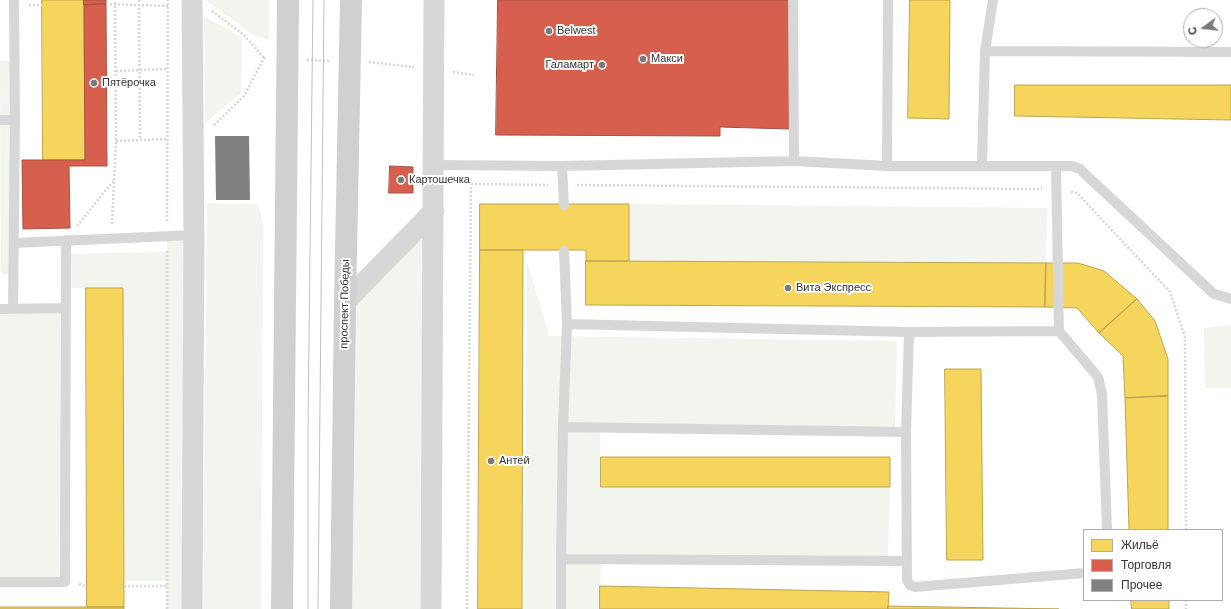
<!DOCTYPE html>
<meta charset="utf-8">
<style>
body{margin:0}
#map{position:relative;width:1231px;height:609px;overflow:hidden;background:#fff;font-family:Helvetica,sans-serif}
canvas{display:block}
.legend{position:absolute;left:1083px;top:529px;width:140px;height:72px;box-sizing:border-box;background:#fff;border:1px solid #adadad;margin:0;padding:5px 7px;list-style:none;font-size:12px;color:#333}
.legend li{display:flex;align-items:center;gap:8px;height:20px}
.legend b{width:20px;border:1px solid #adadad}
.north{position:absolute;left:1183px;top:8px;width:40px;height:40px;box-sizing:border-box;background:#fff;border:1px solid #adadad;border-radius:50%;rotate:255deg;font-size:11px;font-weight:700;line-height:16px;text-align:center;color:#333}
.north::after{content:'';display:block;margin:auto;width:14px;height:18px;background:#7a7a7a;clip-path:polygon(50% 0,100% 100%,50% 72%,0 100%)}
</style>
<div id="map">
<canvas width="1231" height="609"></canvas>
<ul class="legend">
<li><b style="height:11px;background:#f6d55c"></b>Жильё</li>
<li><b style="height:11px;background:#d6604d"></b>Торговля</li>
<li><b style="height:11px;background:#818181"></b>Прочее</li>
</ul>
<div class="north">С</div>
</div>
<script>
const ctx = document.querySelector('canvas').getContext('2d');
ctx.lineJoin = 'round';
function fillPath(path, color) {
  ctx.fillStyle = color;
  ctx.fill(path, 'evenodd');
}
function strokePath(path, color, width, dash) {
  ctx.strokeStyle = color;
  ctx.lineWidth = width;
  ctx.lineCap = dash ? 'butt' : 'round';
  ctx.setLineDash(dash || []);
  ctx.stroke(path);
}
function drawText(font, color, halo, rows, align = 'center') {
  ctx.font = font + ' Helvetica,sans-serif';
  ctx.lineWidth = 4;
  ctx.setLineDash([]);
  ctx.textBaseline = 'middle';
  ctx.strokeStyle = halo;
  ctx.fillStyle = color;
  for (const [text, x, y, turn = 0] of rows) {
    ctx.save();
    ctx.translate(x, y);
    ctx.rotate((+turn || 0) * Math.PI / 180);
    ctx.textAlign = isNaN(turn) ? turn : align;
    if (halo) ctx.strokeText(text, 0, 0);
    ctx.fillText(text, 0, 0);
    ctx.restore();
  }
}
const green = new Path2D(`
 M206 0H269V40L253 35Z
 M204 16 242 38 241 93 205 123Z
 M0 61H10L11 274H1V302Z
 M207 203 258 204 263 222 261 609H203Z
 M629 204 1047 208 1046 263 629 261Z
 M434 211 431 609H341L345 302Z
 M194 235 192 609H167V581H124L123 288H69V254L167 252V236Z
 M527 261 549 336 897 341 895 429 600 424 601 487H890L888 557H601L600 609H524Z
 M0 313H60L62 577 0 578Z
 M1231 325V388H1205L1204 328Z`);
const homes = new Path2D(`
 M42 0H84L85 160H43Z
 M910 0H950L949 119 908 118Z
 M1015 85H1231V120L1015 116Z
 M480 204H629V261H586V250H480Z
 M480 250H523L522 609H478Z
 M586 261 1046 263 1045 307 586 305Z
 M1046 263H1078L1104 271 1137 299 1099 333 1077 308 1045 307Z
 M86 288H123L124 607H87Z
 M1137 299 1155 321 1168 359V396L1125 398 1123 356 1099 333Z
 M945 369H981L983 560H947Z
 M1168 396V530H1129L1125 398Z
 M601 457H890V487H601Z
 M600 586 889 592 888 609H600Z
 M1131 600H1169V609H1132Z
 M888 606 1059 609H888Z
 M0 607H124V609H0Z`);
const shops = new Path2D(`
 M84 0H106V4L84 5Z
 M498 0H789V129L720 127V136L496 135Z
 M106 4 107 166H69L70 228 23 229 22 160H85L84 5Z
 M390 166 413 167V193H389Z`);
const building = new Path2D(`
 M215 136H249L250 200H216Z`);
const path = new Path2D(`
 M139 0 140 140
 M106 4 168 6
 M29 5H42
 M212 11 244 35 264 58
 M307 60 330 61
 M369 62 414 67
 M116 71 168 69
 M453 72 474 75
 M214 125 244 96 264 58 266 59
 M116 141 167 139
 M471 184 548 185
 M577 185 1042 189
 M1071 192 1077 193 1170 292 1185 337 1186 530
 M167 221 168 0
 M112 224 116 141 115 0
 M77 226 114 180
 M79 584 87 586
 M124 586H167
 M1186 600V609
 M167 609V250
 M467 609 471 184`);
const lane = new Path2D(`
 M793 0 794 161
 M993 0 985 51 1231 52
 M0 120H15L14 0
 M434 165 562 166 794 161 887 166H1072L1080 169 1086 175 1214 294 1231 299
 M982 165 985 51
 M562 166 564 205
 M887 166 888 0
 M1056 166 1059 331 909 332 906 432 907 580 910 585 915 587 1084 573
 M14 243 194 235
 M564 251 567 324
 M0 309 65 308
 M13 309 15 120
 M1059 331 1098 377 1102 394 1107 530
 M906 432 563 427 567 324 909 332
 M561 559 563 427
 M0 582H65L66 240
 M561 609V559L907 561`);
const street = new Path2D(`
 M345 302 434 211
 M192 609 194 235 192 0
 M431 609 434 0`);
const secondary = new Path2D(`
 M282 609C283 406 287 203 288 0
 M341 609 345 302 351 0`);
const tram = new Path2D(`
 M308 609V425L313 0
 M318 609 324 0`);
const markers = [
 [549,31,4,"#7a7a7a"],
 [643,59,4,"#7a7a7a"],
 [602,65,4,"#7a7a7a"],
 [94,83,4,"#7a7a7a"],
 [401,180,4,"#7a7a7a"],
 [788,288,4,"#7a7a7a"],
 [491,461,4,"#7a7a7a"]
];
const poiNames = [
 ["Belwest",557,31],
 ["Макси",651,59],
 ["Галамарт",594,65,"right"],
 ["Пятёрочка",102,83],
 ["Картошечка",409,180],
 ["Вита Экспресс",796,288],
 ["Антей",499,461]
];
const streetNames = [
 ["проспект Победы",345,304,-89]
];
fillPath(green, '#f1f5ed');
fillPath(homes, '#f6d55c');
strokePath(homes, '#bca450', 1);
fillPath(shops, '#d6604d');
strokePath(shops, '#a55245', 1);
fillPath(building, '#818181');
strokePath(path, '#d6d6d6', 2.5, [2, 2]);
strokePath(lane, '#d7d7d7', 10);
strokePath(street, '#d7d7d7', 21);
strokePath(secondary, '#d0d0d0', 22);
strokePath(tram, '#bebebe', 1);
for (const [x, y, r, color] of markers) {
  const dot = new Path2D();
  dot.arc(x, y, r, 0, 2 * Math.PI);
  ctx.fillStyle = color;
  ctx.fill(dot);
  strokePath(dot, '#fff', 1.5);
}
drawText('11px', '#333', '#fff', poiNames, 'left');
drawText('11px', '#333', '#fff', streetNames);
</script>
